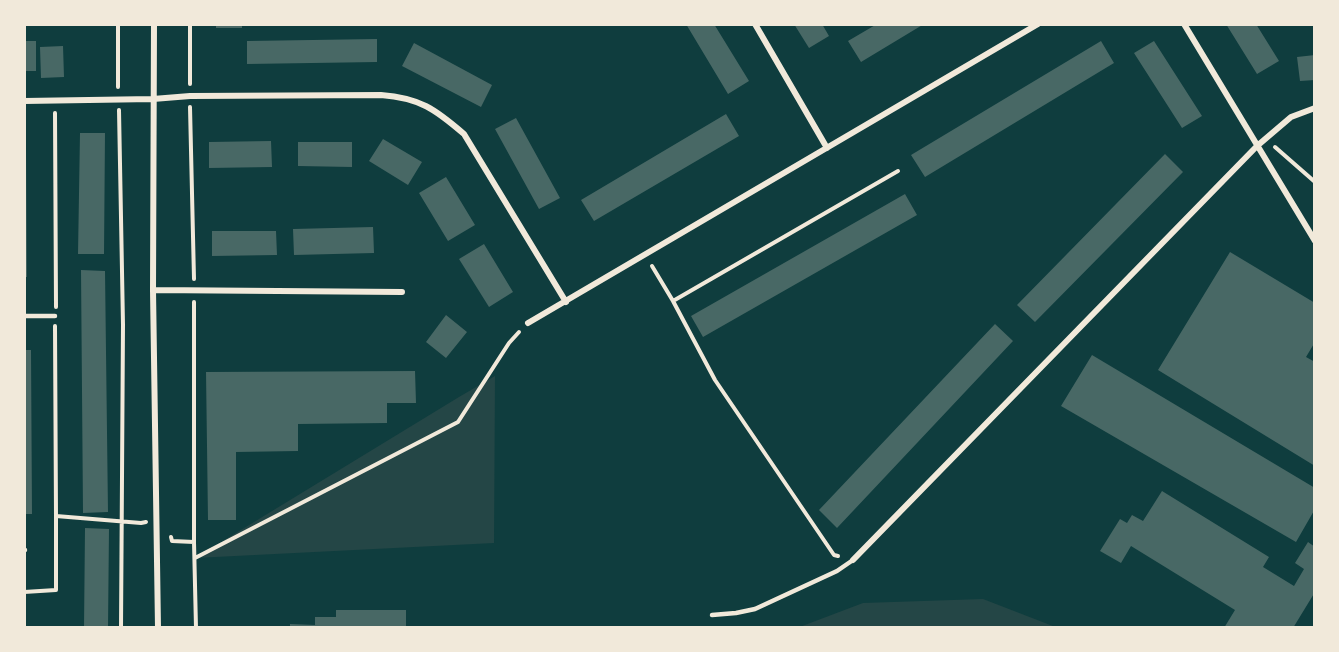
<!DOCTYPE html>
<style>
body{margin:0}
#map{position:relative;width:1339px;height:652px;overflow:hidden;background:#0f3d3e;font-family:"DejaVu Sans",sans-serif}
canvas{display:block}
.frame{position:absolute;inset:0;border:26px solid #f1e9da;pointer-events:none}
</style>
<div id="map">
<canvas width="1339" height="652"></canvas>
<div class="frame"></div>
</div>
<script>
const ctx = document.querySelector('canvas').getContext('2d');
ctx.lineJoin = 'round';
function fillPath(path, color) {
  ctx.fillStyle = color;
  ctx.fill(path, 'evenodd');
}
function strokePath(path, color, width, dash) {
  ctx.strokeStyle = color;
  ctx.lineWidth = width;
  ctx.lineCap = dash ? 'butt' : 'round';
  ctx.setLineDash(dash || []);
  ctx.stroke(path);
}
const green = new Path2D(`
 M495 376 494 543 195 558 459 397Z
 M983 599 1058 628H797L863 603Z`);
const building = new Path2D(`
 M216 24H242V28H216Z
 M686 24H714L749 81 728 94Z
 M794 24H822L829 36 809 48Z
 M877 24H924L861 62 848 41Z
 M1226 24H1256L1279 61 1257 74Z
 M377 39V62L247 64V41Z
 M24 41H36V71H24Z
 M1101 41 1114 63 925 177 911 155Z
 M1154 41 1202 116 1182 128 1134 53Z
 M414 43 492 85 481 107 402 66Z
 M63 46 64 77 41 78 40 47Z
 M1315 55V80L1300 81 1297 57Z
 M726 114 739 136 594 221 581 200Z
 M516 118 560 198 539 209 495 129Z
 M80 133H105L104 254H78Z
 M383 139 422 162 408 185 369 161Z
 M271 141 272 167 209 168V142Z
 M298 142H352V167L298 166Z
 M24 147H26L27 277H24Z
 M1165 154 1183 172 1035 322 1017 305Z
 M446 177 475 225 448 241 419 193Z
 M905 194 917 215 703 337 691 316Z
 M373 227 374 253 294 255 293 229Z
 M212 231H276L277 255 212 256Z
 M484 244 513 292 489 307 459 259Z
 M1230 252 1315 303V342L1306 357 1315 362V466L1158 370Z
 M81 270 105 271 108 512 83 513Z
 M446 315 467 332 446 358 426 342Z
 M995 324 1013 341 837 528 819 510Z
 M24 350H31L32 514H24Z
 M1092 355 1315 488V509L1296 542 1061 406Z
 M415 371 416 403H387V423L298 424V451L236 452V520H208L206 372Z
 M1162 491 1269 557 1263 567 1294 586 1304 569 1295 563 1308 542 1315 547V592L1293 628H1224L1235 610 1131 546 1121 563 1100 551 1120 519 1127 523 1132 515 1143 521Z
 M85 528 109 529 108 628H84Z
 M336 610H406V628H290V624L315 625V617H336Z
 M29 626H56V628H29Z`);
const path = new Path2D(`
 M118 24V87
 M190 24V84
 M190 107 194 279
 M119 110 123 325 121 628
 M55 113 56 307
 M1275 147 1315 182
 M652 266 673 301 715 380 834 555 838 556
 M673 301 898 171
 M194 302V542L196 628
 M55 326 56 516 141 523 146 522
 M171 537 172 541 194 542
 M195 558 458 422 509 343 519 332
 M24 592 56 590V516`);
const service = new Path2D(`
 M24 316H55
 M24 550H25
 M712 615 736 613 755 609 837 571 853 560`);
const minor = new Path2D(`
 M154 24 153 290 158 628
 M755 24 827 148
 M1184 24 1315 241
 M24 101 153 99 190 96 381 95C420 98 435 109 464 134L566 302
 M153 290 402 292
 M528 323 1038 24
 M853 560 1257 146 1291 117 1315 108`);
fillPath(green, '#244646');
fillPath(building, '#486865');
strokePath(path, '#f1e9da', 4);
strokePath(service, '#f1e9da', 4.5);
strokePath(minor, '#f1e9da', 6);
</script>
